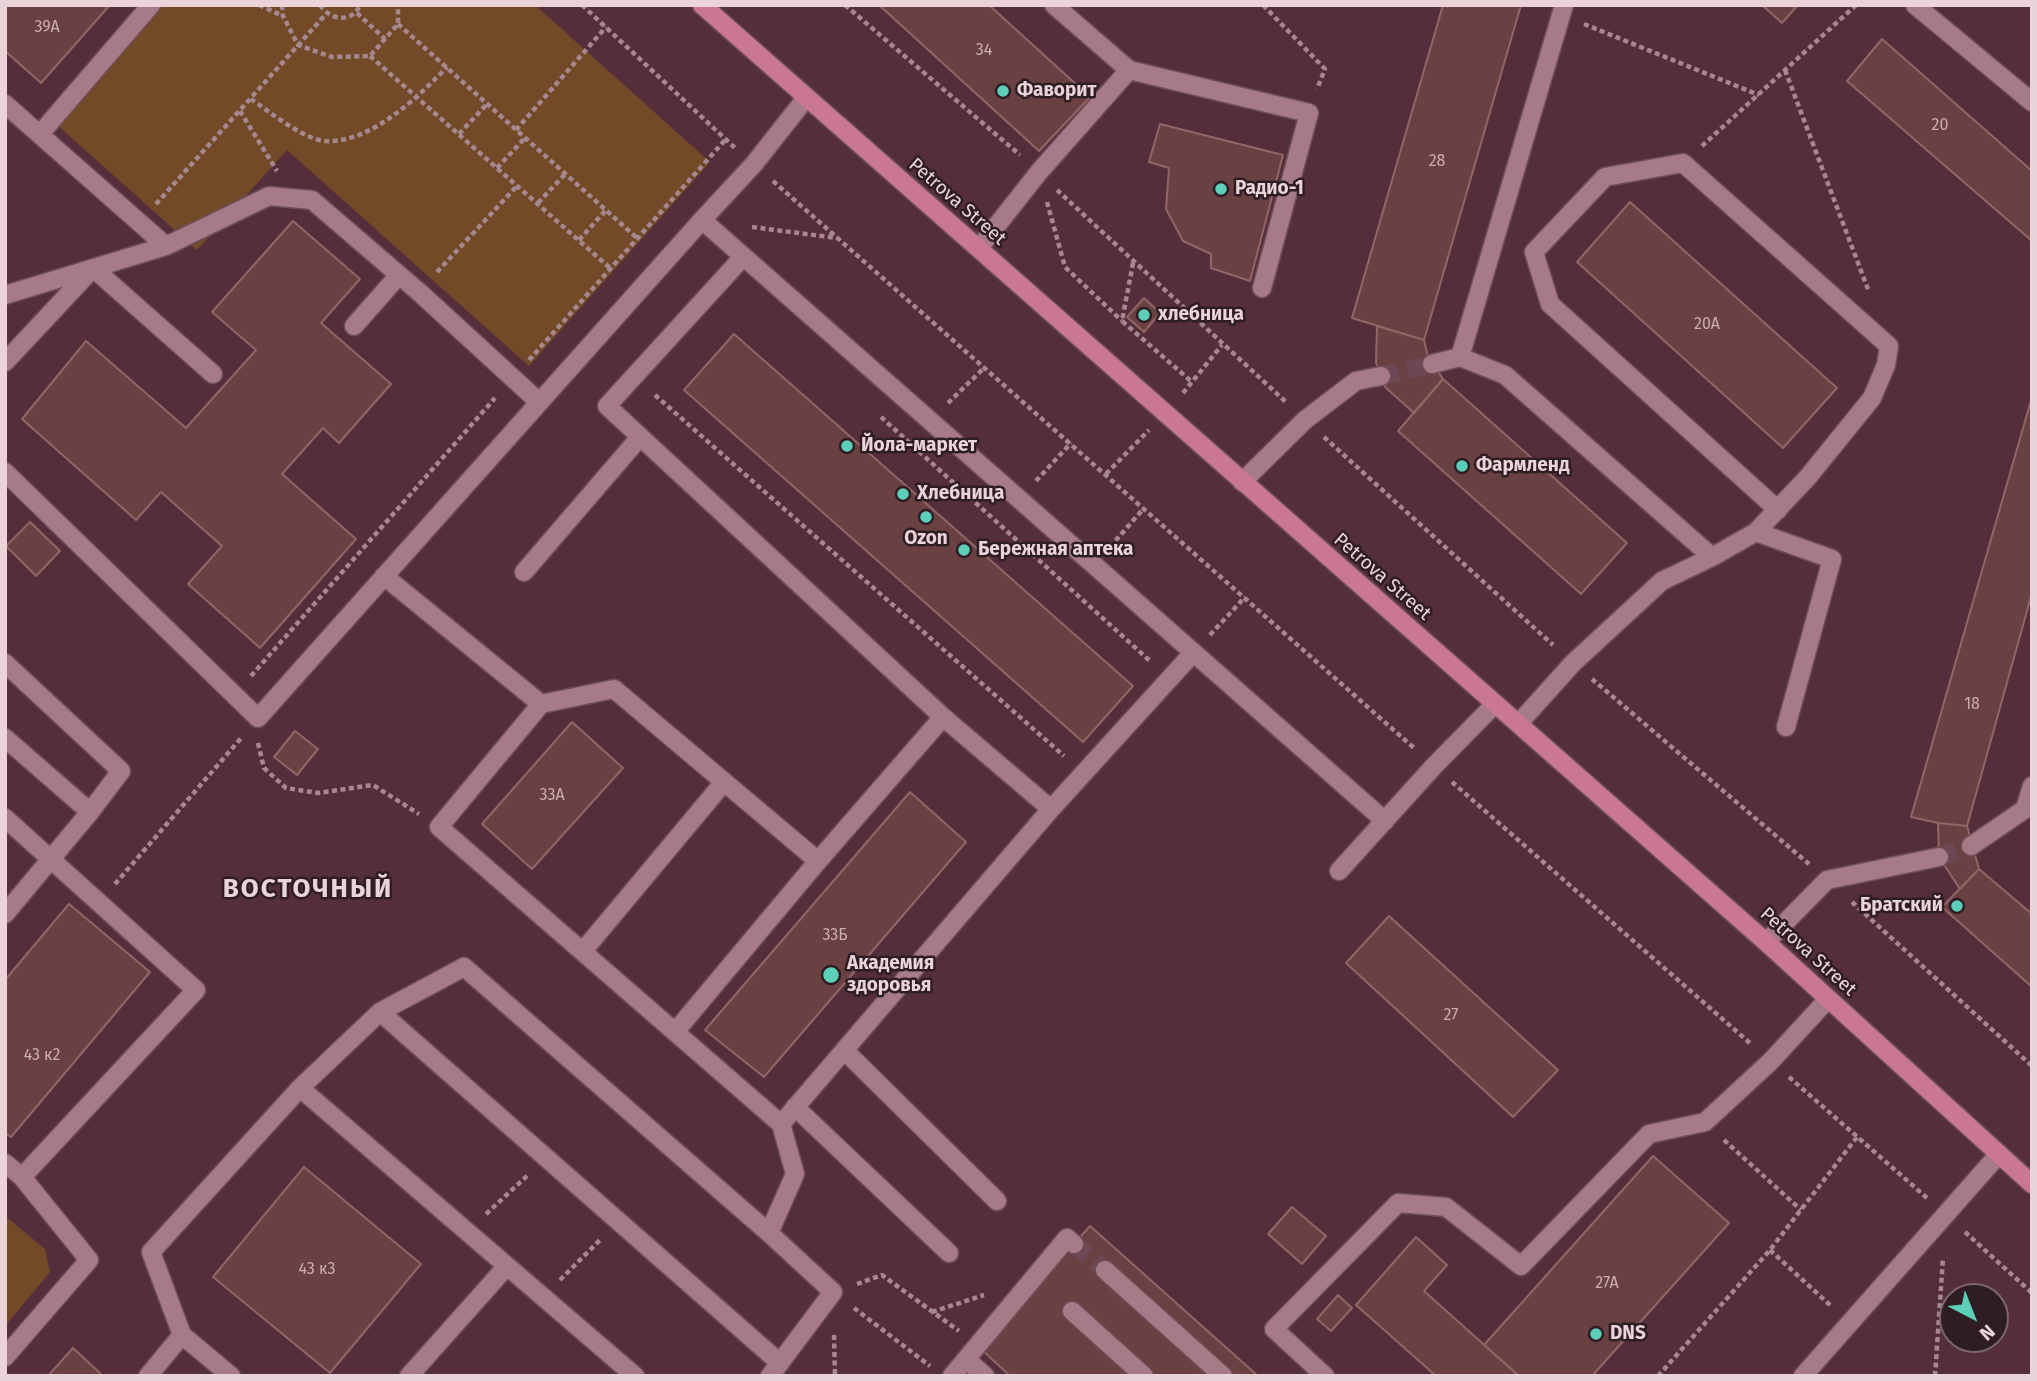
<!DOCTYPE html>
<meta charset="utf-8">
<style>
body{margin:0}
#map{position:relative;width:2037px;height:1381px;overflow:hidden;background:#542f3b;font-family:"Fira Sans",sans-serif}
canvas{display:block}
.frame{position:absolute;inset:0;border:7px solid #ebd3da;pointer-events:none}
.north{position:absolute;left:1939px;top:1283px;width:70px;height:70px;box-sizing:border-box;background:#2e1d23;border:2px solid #7a666c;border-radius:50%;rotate:138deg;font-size:19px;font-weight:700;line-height:28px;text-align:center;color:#ebd3da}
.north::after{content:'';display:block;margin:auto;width:24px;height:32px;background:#5dceb8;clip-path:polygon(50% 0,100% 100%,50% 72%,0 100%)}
</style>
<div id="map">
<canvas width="2037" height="1381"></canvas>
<div class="frame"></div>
<div class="north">N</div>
</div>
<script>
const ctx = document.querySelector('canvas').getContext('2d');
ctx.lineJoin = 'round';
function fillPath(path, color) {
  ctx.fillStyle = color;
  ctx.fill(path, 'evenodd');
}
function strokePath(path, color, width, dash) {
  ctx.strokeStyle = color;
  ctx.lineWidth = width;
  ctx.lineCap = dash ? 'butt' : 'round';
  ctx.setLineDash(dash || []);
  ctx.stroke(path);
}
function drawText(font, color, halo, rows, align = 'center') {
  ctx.font = font + ' "Fira Sans",sans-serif';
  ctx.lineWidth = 5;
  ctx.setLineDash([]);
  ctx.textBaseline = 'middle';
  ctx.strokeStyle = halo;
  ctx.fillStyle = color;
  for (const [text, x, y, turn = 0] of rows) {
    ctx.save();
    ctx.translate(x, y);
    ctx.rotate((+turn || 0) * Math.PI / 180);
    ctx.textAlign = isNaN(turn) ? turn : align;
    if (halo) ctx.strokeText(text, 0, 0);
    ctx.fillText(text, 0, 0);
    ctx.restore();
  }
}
const green = new Path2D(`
 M162 5H535L710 162 529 366 287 150 197 250 56 124Z
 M5 1216 45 1249 50 1272 5 1326Z`);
const building = new Path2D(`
 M5 5H110L41 83 5 51Z
 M879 5H989L1090 97 1039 151Z
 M1443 5H1521L1424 340 1352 318Z
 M1762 5H1798L1782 23Z
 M1882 39 2032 171V241L1847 81Z
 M1160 124 1283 155 1250 281 1211 268V254L1183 241 1166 209 1169 168 1149 162Z
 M1630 202 1837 388 1783 448 1577 262Z
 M293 221 360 279 321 323 391 384 339 443 323 428 282 474 356 539 260 648 188 584 222 546 161 492 136 520 22 419 86 341 186 428 256 350 212 312Z
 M1144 298 1160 313 1144 332 1127 317Z
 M1377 326 1424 340 1428 357 1443 379 1414 413 1385 387 1376 363Z
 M734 334 1133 686 1083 742 684 390Z
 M1443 379 1627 543 1581 594 1398 431Z
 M2032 397V593L1967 826 1938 823 1911 817Z
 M30 522 60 551 36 576 6 546Z
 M572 722 623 768 532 869 482 824Z
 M295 731 318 749 297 775 274 757Z
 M910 792 966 842 764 1077 705 1030Z
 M1938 823 1967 826 1979 869 1960 889 1939 857Z
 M1979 869 2032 914V987L1942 907Z
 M69 904 150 972 11 1137 5 1133V980Z
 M1389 916 1558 1070 1513 1117 1346 963Z
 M1653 1156 1729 1223 1592 1376H1519L1484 1345Z
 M304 1167 421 1264 330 1373 213 1277Z
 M1292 1207 1326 1236 1302 1264 1268 1234Z
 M1090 1226 1258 1376H1010L980 1348Z
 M1416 1237 1447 1265 1424 1291 1519 1376H1436L1356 1305Z
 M1338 1295 1352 1308 1331 1331 1317 1319Z
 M73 1348 101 1374 100 1376H48Z`);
const minorTunnel = new Path2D(`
 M1381 376 1432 364
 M1939 857 1971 846
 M1074 1244 1105 1270`);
const path = new Path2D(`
 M259 5 283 16
 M282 5 283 16 298 45 332 57 370 56 398 24V5
 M320 5C330 20 352 24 360 5
 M582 5 735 148
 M845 5 1020 155
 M1263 5 1325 69 1317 89
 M357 13 385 39
 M398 24 637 238
 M1584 24 1759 95
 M370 56 610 268
 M1785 70 1869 292
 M251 99C268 111 305 140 325 141 370 144 418 97 447 67
 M240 111 277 171
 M516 130 606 27
 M459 134 487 104
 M1702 146 1856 5
 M497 168 525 138
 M773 181 1414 748
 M1057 190 1287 403
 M1047 202 1065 267 1122 321
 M538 203 566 173
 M156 204 326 14
 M752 227 837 238
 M579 240 606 210
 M1133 263 1122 321 1192 382
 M437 272 517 186
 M529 360 726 139
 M1183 393 1222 345
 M655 395 1064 756
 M948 403 985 367
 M881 417 1150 661
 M1324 437 1553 645
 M1106 474 1149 430
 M1036 481 1071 443
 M1110 547 1144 508
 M1210 635 1245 597
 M251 676 495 398
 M1592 679 1809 864
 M258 743 264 768 286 788 318 793 373 785 419 814
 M1452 782 1751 1044
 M115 884 242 737
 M1852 902 2032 1066
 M1789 1077 1927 1198
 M1724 1140 1801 1210
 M486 1214 528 1175
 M1965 1232 2032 1293
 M1770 1250 1831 1306
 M560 1280 601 1239
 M857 1284 882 1275 959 1331
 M854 1308 930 1366
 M932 1312 984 1295
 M834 1335 835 1376
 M1425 1376V1375
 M1658 1376 1770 1250 1857 1137
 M1935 1376 1943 1258`);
const minor = new Path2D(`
 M1915 5 2032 102
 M1129 70 1309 113 1262 288
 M5 104 166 246
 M40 134 151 5
 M702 220 1385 821
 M979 248 1039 172 1129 70 1054 5
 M743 257 607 406 943 717 1051 809
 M5 295 166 246 269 196 312 200 419 292 539 402
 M354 326 399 275
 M1460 357 1564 5
 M5 362 93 268 213 374
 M1432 364 1460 357 1505 375 1712 557 1662 581 1573 663 1519 723
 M5 472 258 718 702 220 754 164 806 98
 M1242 482 1305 420 1356 381 1381 376
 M1756 532 1832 559 1786 727
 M1712 557 1756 532 1808 477 1872 398 1886 365 1889 346 1683 163 1605 177 1534 252 1550 304 1778 510
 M524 572 640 437
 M384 576 541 704 614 689 818 861 943 717
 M5 663 121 771 90 812 5 914
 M541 704 439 827 781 1124 1051 809 1193 653
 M5 738 90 812
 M5 818 196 990 22 1177
 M1971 846 2025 809 2032 786
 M1339 871 1434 766 1495 704
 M1766 942 1827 880 1939 857
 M583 951 724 782
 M380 1012 780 1363
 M675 1032 818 861
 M845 1051 997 1201
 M300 1088 380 1012 464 967 769 1233
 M795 1107 949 1253
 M5 1163 22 1177 89 1260 5 1357
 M1105 1270 1223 1376
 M1072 1311 1144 1376
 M182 1335 231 1376
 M966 1359 985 1376
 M148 1376 182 1335 151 1252 300 1088 635 1376
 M409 1376 507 1266
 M770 1376 833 1292 769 1233 795 1174 781 1124
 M952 1376 1067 1238 1074 1244
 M1325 1376 1274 1329 1398 1203 1446 1207 1521 1266 1649 1134 1705 1122 1771 1061 1828 999
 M1803 1376 1999 1154`);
const major = new Path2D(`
 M702 5 1766 942 2032 1184`);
const markers = [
 [1003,91,7,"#5dceb8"],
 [1221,189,7,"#5dceb8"],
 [1144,315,7,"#5dceb8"],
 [847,446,7,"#5dceb8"],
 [1462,466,7,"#5dceb8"],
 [903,494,7,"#5dceb8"],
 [926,517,7,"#5dceb8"],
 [964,550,7,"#5dceb8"],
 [1957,906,7,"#5dceb8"],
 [831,975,9,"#5dceb8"],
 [1596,1334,7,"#5dceb8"]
];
const numberNames = [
 ["39А",47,28],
 ["34",984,51],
 ["20",1940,126],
 ["28",1437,162],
 ["20А",1707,325],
 ["18",1972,705],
 ["33А",552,796],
 ["33Б",835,936],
 ["27",1451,1016],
 ["43 к2",42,1056],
 ["43 к3",317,1270],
 ["27А",1607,1284]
];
const poiNames = [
 ["Фаворит",1017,91],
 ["Радио-1",1235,189],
 ["хлебница",1158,315],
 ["Йола-маркет",861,446],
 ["Фармленд",1476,466],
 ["Хлебница",917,494],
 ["Ozon",926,539,"center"],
 ["Бережная аптека",978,550],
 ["Братский",1943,906,"right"],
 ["Академия",847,964],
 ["здоровья",847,986],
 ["DNS",1610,1334]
];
const streetNames = [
 ["Petrova Street",957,202,41],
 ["Petrova Street",1382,577,41],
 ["Petrova Street",1808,952,42]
];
const districtNames = [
 ["ВОСТОЧНЫЙ",308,890]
];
fillPath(green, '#734a27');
fillPath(building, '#6a4142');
strokePath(building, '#926667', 2);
strokePath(minorTunnel, '#6b4853', 18, [18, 9]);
strokePath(minor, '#6e4f59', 21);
strokePath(major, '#6e4f59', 21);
strokePath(path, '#a68891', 4.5, [5, 3.5]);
strokePath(minor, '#a67a87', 18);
strokePath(major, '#ca7794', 18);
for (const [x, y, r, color] of markers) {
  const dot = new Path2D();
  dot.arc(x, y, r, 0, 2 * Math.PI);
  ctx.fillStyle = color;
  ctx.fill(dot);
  strokePath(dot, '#2e1d23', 2.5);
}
drawText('16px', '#cbaeb4', null, numberNames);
drawText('bold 19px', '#ebd3da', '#2e1d23', poiNames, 'left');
drawText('19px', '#ebd3da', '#2e1d23', streetNames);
ctx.letterSpacing = '2px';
drawText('bold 26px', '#ebd3da', '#2e1d23', districtNames);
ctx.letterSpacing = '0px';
</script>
